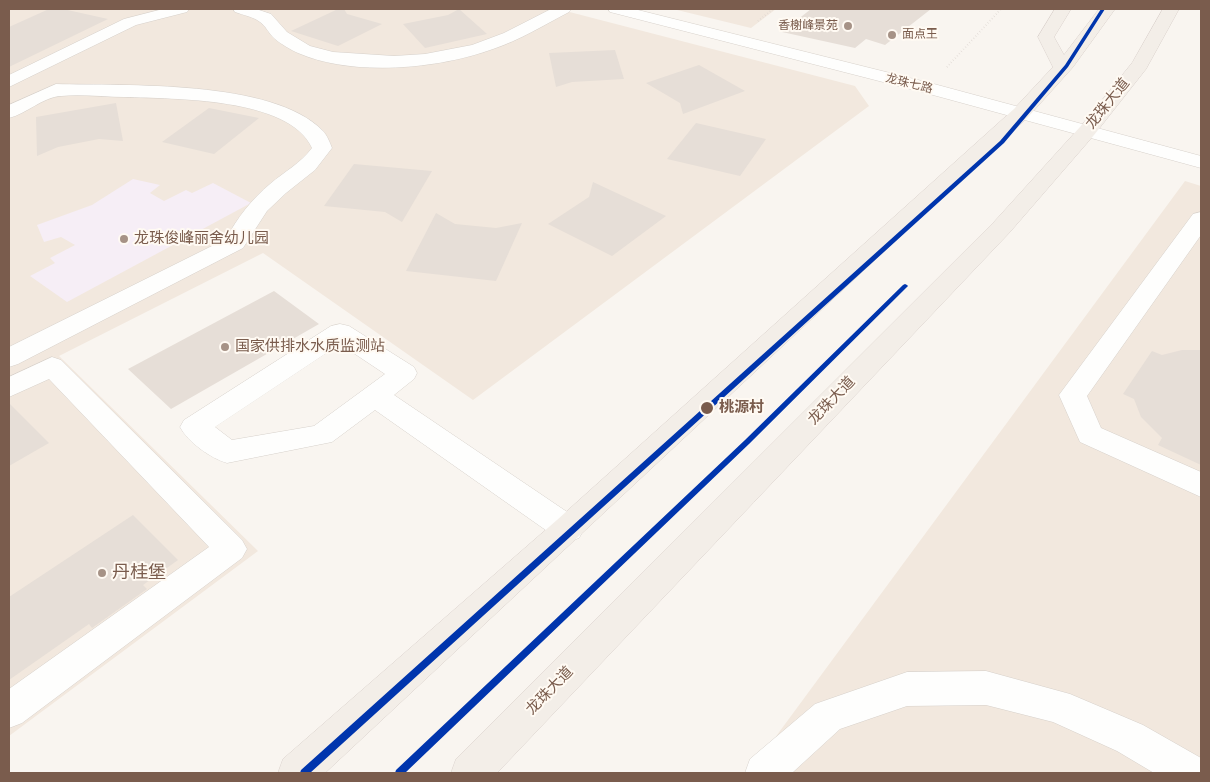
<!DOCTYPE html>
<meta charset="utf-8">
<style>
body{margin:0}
#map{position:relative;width:1210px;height:782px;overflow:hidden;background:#f9f5f0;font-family:"Varela Round",sans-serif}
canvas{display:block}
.frame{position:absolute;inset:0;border:10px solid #7a5c4d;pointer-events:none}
</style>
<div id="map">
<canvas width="1210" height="782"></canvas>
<div class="frame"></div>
</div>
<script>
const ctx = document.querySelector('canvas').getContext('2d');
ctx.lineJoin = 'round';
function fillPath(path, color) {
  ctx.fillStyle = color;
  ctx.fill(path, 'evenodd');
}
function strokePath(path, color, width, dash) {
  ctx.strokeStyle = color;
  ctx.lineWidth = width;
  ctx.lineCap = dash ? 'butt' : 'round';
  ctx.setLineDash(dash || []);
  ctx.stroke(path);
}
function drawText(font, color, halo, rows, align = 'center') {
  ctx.font = font + ' "Varela Round","Noto Sans SC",sans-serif';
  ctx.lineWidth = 4;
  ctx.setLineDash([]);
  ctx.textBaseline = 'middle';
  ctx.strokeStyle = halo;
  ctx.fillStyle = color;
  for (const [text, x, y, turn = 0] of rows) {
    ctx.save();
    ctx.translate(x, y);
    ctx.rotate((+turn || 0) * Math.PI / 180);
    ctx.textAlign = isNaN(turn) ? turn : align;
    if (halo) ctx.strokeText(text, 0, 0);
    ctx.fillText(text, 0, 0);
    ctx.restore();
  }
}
const residential = new Path2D(`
 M9 9H558L855 86 869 106 473 400 263 253 59 356 258 551 9 736Z
 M673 9H776L751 28Z
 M1185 181 1201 186V773H749Z`);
const education = new Path2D(`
 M133 179 160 185 150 193 164 201 186 190 192 193 213 183 251 203 67 302 30 276 55 263 50 258 75 245 61 237 44 242 37 225 92 205Z`);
const building = new Path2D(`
 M49 9H63L108 19 9 67V27Z
 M338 9H344L347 14 382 24 338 46 291 31Z
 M459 9 487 34 425 48 403 24 448 15Z
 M811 9H931L885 45 866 39 855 48 782 32Z
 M615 50 624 79 572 82 556 87 549 53Z
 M699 65 745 91 683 114 680 103 646 83Z
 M116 103 123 141 99 139 58 147 37 156 36 117Z
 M209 108 259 118 214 154 162 142Z
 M696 123 766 139 740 176 667 159Z
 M354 164 432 171 402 222 385 212 324 206Z
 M593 182 666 216 612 256 548 224 589 197Z
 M436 213 455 224 496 228 522 223 496 281 406 271Z
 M274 291 319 324 171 409 128 369Z
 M1182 350H1201V465L1158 445 1162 438 1141 417 1134 399 1123 394 1152 351 1162 355Z
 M9 403 49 443 9 466Z
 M133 515 178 560 143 585 147 589 92 628 89 624 9 680V597Z`);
const path = new Path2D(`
 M758 21 773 9
 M947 67 1001 9`);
const minor = new Path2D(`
 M163 9H189L187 12 136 25 9 87V75L124 19Z
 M233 9H256L271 14 287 32 310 46 333 52 394 56 425 54 472 45 504 33 551 9H571L569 12C544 25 520 40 493 49 438 69 353 77 298 53 291 50 281 44 275 39 269 34 266 26 260 22 254 17 243 15 235 12Z
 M608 9H634L934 84 1201 156V168L922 92 610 12Z
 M56 84C125 86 273 79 323 131 327 135 330 143 332 148L315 170 286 193 267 211 243 248 18 364 9 367V347L226 239C237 218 252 199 270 184 284 172 301 163 312 148 289 97 173 99 125 97 104 97 82 94 61 96 43 97 26 114 9 118V105Z
 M1201 212V235L1087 396 1101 428 1201 472V497L1080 442 1059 395 1193 214Z
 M340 324 349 326 414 367 417 373 414 379 394 395 579 520 584 529 579 538 568 542 557 538 375 410 332 442 227 463C210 458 188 442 180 427L184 420 331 326ZM340 344 385 374 314 426 232 440 215 427Z
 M52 357 61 360 242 540 247 549 242 558 22 723 9 728V689L209 547 49 379 9 397V377Z
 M986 671 1070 694 1143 725 1201 758V773H1154L1117 751 1053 722 986 705 907 706 840 729 792 773H745L750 759 815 704 907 672Z`);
const major = new Path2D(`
 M1055 9H1071L1054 37 1064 55 1099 9H1115L1073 67 1028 117 325 773H278L283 759 557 520 1014 109 1053 67 1038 37Z
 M1163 9H1179L1146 69 1094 135 1010 232 497 773H451L456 759 994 222 1080 127 1132 63Z`);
const metro1 = new Path2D(`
 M1101 9H1105L1068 67 1004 143 310 773H300L301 770 1000 141 1065 65Z
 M905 284 907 285 908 286 907 287 749 444 405 773H395L396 770 745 440 903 285Z`);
const markers = [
 [848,26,5,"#a69286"],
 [892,35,5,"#a69286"],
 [124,239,5,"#a69286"],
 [225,347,5,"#a69286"],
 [707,408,7,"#7a5c4d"],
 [102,573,5,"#a69286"]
];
const farPoinames = [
 ["香榭峰景苑",838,26],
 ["面点王",902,35,"left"]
];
const farStreetnames = [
 ["龙珠七路",909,84,14]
];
const streetNames = [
 ["龙珠大道",1108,104,-51],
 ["龙珠大道",832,401,-46],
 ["龙珠大道",550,691,-46]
];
const poiNames = [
 ["龙珠俊峰丽舍幼儿园",134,239],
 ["国家供排水水质监测站",235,347]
];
const stopNames = [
 ["桃源村",719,408]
];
const nearPoinames = [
 ["丹桂堡",112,573]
];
fillPath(residential, '#f2e8de');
fillPath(education, '#f6eef6');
fillPath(building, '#e6ded7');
strokePath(minor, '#d7d1cb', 1);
strokePath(major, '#dad1cc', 1);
strokePath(path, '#dcd5d0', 2, [0.5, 2.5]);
fillPath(minor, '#fefefd');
fillPath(major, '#f3eee8');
fillPath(metro1, '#0035ad');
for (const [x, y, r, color] of markers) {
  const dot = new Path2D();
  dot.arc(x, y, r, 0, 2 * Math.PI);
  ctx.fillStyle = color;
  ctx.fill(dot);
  strokePath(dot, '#fffaf3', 2);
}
drawText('12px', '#7a5c4d', '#fffaf3', farPoinames, 'right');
drawText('12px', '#7a5c4d', '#fffaf3', farStreetnames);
drawText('15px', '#7a5c4d', '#fffaf3', streetNames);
drawText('15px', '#7a5c4d', '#fffaf3', poiNames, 'left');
drawText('bold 15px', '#7a5c4d', '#fffaf3', stopNames, 'left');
drawText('18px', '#7a5c4d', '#fffaf3', nearPoinames, 'left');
</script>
